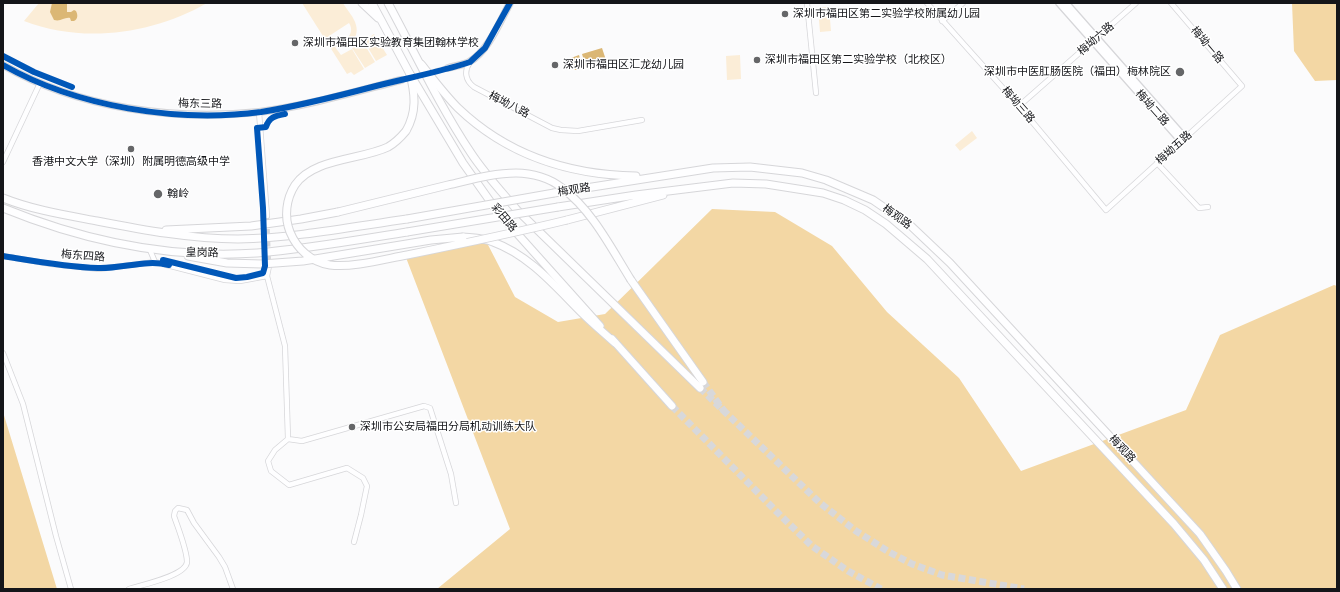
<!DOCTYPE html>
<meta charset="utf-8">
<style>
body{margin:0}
#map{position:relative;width:1340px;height:592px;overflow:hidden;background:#fbfbfc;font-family:"PT Sans",sans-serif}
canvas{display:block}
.frame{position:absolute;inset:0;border:4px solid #141519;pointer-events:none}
</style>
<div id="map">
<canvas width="1340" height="592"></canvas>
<div class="frame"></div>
</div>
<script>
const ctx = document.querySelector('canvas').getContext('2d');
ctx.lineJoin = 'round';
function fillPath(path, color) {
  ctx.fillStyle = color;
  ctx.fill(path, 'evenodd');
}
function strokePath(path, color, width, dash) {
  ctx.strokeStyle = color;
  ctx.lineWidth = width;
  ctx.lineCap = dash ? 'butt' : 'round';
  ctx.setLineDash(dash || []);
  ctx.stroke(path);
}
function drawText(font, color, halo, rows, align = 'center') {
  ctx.font = font + ' "PT Sans","Noto Sans SC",sans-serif';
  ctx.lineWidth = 3;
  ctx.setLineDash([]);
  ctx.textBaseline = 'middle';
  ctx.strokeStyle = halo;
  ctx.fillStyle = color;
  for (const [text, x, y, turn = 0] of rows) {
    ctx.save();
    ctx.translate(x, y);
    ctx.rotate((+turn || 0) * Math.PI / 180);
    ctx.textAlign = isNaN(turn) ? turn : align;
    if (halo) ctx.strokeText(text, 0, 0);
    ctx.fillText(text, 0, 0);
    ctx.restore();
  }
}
const green = new Path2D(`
 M39 3H207C153 34 83 44 24 21Z
 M302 3H343C347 10 354 17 356 25 360 40 347 46 335 47L341 55 352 49 364 69 354 75 351 72 347 74ZM349 23C353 29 351 35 346 40L336 41 329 36Z
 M829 7 831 31 820 32 818 8Z
 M374 34 387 55 376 61 364 41Z
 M363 42 375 62 365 68 352 48Z
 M740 55 741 79 727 80 726 56Z
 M972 131 977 138 960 151 955 145Z`);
const forest = new Path2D(`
 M1292 3H1337V80L1315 81 1294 51Z
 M712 209 775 212 832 246 887 312 959 378 1021 471 1186 410 1220 335 1334 285 1337 286V589H437L510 529 405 255 486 241 515 297 558 322 605 314Z
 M3 412 57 589H3Z`);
const water = new Path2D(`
 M52 3H67V12H71L74 10 76 11C78 15 78 19 74 21H71L70 18C64 17 61 22 54 20L50 12Z
 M602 48 606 60 586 67 582 54Z
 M579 55 583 68 575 70 571 58Z`);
const minorTunnel = new Path2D(`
 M267 216 269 265`);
const tertiaryTunnel = new Path2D(`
 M401 80 448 68`);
const primaryTunnel = new Path2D(`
 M700 388 820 503 856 531 889 552 912 564 942 575 1024 589
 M672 406 781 516 812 546 848 571 881 589`);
const trunkTunnel = new Path2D(`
 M703 382 724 411`);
const minor = new Path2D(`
 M807 3 816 93
 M927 3 1019 106 1106 210 1242 86 1171 3
 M942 21 963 3
 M470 62C464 71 465 80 474 87L552 128 561 130 578 131 642 120
 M1019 106 1136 3
 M259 112 267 216
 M3 162 40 83
 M1157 163 1199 208 1208 207
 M150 250 155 262
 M3 256 51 264 99 269 155 262 225 280 240 281 267 276 269 266
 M267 276 285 346 288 439
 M3 353 23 404 56 536 71 589
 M354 542 361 515 367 486 363 478 347 468 289 485 271 471 268 461 275 450 288 439 302 441 424 406 430 408 451 474 456 503
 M129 589C141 585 186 576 187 562 187 550 178 528 174 516L175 511 178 508 187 510 194 523 219 557 225 567 233 589`);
const tertiary = new Path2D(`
 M1059 3 1181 141
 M1066 3 1185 138
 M3 65C78 108 173 121 259 112 307 106 354 92 401 80
 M448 68C455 66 463 65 469 62 488 52 500 21 510 3`);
const primary = new Path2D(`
 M362 3 378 18
 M372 3 410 74 463 163 497 211 600 326
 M388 3C415 53 439 105 471 153 484 173 501 191 517 210L700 388
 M612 339 672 406`);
const trunk = new Path2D(`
 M421 64C433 79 445 95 458 108 507 155 570 175 636 176
 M406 131C417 112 415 94 410 74
 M554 193 713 168 750 167 802 173 826 180 873 200 911 226 950 263 1200 534 1226 571 1237 589
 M3 198C33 210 65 215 97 221 143 230 191 239 238 239 295 238 351 227 407 219
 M558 207 636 195 733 183 766 184 823 193 844 200 865 210 886 224 927 259 1174 524 1204 560 1223 589
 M3 208C84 241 169 259 257 253 307 249 357 240 407 232
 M567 220 663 195
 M166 230 251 226 301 219 338 212
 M463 237C473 238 484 238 493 242 529 255 555 286 581 312 592 323 604 333 615 343
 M188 256 227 263 262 264
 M631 280 703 382`);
const trunkBridge = new Path2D(`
 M406 131C401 137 395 143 388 147 361 160 313 158 295 185 286 199 284 217 290 232 297 249 311 262 330 265 352 268 385 259 407 255 461 244 514 233 567 220
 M338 212C375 203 411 194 448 185 470 180 493 173 516 173 532 173 550 178 562 188 592 210 611 248 631 280
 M407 219 554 193
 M407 232 558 207
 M262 264 303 261 431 240 463 237`);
const cycleway = new Path2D(`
 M3 56 34 72 72 87
 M3 65C77 107 177 123 261 112 300 106 338 96 376 86 407 78 440 72 470 62L485 48 510 3
 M3 256C34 261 66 267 98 268 122 269 146 259 169 265
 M163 264V260L236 278 247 277 263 273 265 266 263 208 257 128 266 127C269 117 275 116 285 114`);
const markers = [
 [785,14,4,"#656668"],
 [295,43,4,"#656668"],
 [757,60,4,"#656668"],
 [555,65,4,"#656668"],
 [1180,72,5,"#656668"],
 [131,149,4,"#656668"],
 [158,194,5,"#656668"],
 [352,427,4,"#656668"]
];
const poiNames = [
 ["深圳市福田区第二实验学校附属幼儿园",793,14],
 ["深圳市福田区实验教育集团翰林学校",303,43],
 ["深圳市福田区第二实验学校（北校区）",765,60],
 ["深圳市福田区汇龙幼儿园",563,65],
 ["深圳市中医肛肠医院（福田）梅林院区",1171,72,"right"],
 ["香港中文大学（深圳）附属明德高级中学",131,162,"center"],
 ["翰岭",167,194],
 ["深圳市公安局福田分局机动训练大队",360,427]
];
const streetNames = [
 ["梅坳六路",1096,39,-41],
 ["梅坳一路",1207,45,50],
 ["梅东三路",200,104,1],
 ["梅坳八路",509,105,27],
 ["梅坳三路",1018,105,49],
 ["梅坳二路",1152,108,48],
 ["梅坳五路",1174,148,-42],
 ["梅观路",574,190,-9],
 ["梅观路",897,217,36],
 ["彩田路",504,218,50],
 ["皇岗路",202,253,1],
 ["梅东四路",83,256,4],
 ["梅观路",1122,449,47]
];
fillPath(green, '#fbedd7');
fillPath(forest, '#f3d7a4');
fillPath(water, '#dbb775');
strokePath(minorTunnel, '#d8d8da', 4.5, [4.5, 2]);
strokePath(tertiaryTunnel, '#d8d8da', 5.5, [5.5, 3]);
strokePath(primaryTunnel, '#d8d8da', 7, [7, 3.5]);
strokePath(trunkTunnel, '#d8d8da', 7, [7, 3.5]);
strokePath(minor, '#d6d6d9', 6);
strokePath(tertiary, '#d6d6d9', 8);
strokePath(primary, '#d6d6d9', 9);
strokePath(trunk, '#d6d6d9', 9);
strokePath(minor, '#fefeff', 4.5);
strokePath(tertiary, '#fefeff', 5.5);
strokePath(primary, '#fefeff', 7);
strokePath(trunk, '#fefeff', 7);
strokePath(trunkBridge, '#d6d6d9', 9, []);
strokePath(trunkBridge, '#fefeff', 7);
strokePath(cycleway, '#0057b8', 6);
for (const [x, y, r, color] of markers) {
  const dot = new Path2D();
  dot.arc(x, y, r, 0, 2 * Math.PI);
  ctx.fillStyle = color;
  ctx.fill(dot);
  strokePath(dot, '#fff', 1.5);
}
drawText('11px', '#141519', '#fff', poiNames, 'left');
drawText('11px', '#141519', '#fff', streetNames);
</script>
